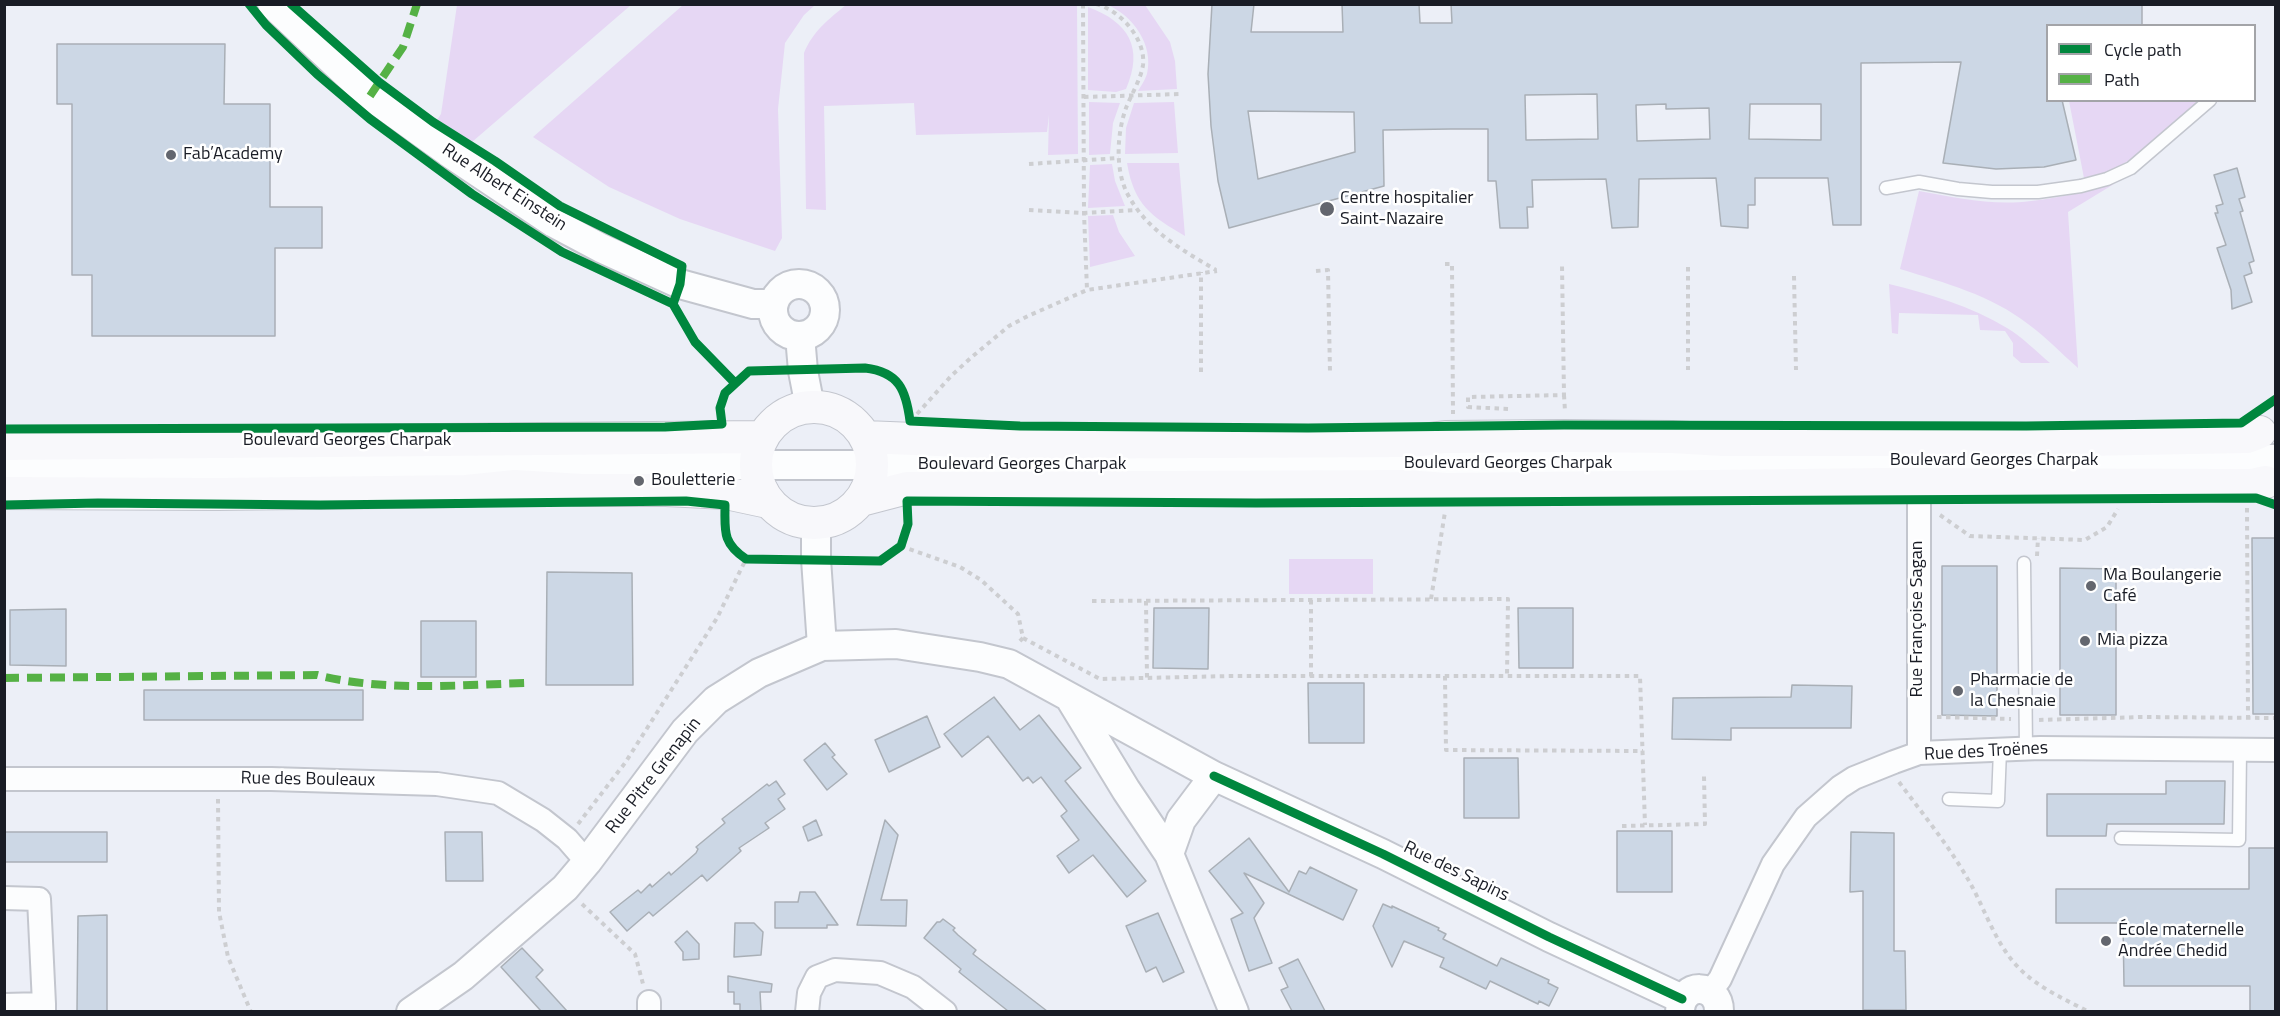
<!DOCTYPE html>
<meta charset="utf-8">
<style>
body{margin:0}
#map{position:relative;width:2280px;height:1016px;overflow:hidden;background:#eceff7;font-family:"Titillium Web",sans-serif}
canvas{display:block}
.frame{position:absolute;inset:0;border:6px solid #191c25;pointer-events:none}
.legend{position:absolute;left:2046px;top:24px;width:210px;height:78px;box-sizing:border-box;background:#fff;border:2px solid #a3a4a8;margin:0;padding:8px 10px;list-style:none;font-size:18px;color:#191c25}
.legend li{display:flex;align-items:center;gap:12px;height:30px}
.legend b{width:30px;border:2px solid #a3a4a8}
</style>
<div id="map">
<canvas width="2280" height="1016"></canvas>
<div class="frame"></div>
<ul class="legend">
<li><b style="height:8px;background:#00873e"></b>Cycle path</li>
<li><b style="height:8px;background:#55b145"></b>Path</li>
</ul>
</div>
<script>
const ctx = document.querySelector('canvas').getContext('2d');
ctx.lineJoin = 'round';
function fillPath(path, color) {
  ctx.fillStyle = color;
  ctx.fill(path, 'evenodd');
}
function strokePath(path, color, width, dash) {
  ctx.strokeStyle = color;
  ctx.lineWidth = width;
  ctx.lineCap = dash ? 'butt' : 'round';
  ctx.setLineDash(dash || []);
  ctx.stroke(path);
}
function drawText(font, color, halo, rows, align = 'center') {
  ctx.font = font + ' "Titillium Web",sans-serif';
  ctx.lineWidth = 5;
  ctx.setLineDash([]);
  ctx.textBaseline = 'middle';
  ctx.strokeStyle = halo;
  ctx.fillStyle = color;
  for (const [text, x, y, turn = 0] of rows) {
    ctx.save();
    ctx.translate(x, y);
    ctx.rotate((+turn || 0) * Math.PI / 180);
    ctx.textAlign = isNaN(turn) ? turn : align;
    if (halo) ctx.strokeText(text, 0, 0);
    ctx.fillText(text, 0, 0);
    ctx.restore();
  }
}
const green = new Path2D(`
 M457 5V4L631 5 472 142 437 120 441 114Z
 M683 5H815L804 15 785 43 778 109 782 238 775 251 680 219 609 187 533 137Z
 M846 5H1077L1078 154 1048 155 1049 115 1047 132 916 135 914 103 824 106 826 210 806 209 804 53C813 31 829 19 846 5Z
 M1108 5H1145L1170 42 1175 61 1177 89 1138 91C1141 86 1145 80 1147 74 1154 45 1133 16 1108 5Z
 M1088 7C1129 22 1144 48 1126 89L1116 92 1088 90Z
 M2069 101H2201C2169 128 2128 173 2084 178Z
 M1089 102 1120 103 1113 123 1110 154 1089 155Z
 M1174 102 1178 153 1125 154 1126 128 1134 103Z
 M1127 163H1179L1185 236C1151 216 1134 205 1127 163Z
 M1112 164 1115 181 1125 206 1088 208 1090 165Z
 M2114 184 2068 212 2078 368C2061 353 2046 337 2028 324 1991 295 1945 283 1900 269L1919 191C1956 198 1994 206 2031 201 2059 198 2086 191 2114 184Z
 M1113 215 1119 232 1135 256 1090 267 1088 216Z
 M1889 284C1929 294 1971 306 2007 328 2022 337 2036 351 2050 363H2021L2013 356V343L2005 331 1980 330 1978 315 1899 313 1898 334 1892 333Z
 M1289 559H1373V594H1289Z`);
const building = new Path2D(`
 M1212 4H1254L1251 32H1343L1342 4H1419L1420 23H1452L1451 4H2142V26H2048V100H2062L2076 160 2044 167 1996 169 1943 163 1961 62 1861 63V225H1833L1828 178H1755V205H1748V228L1721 226 1716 178 1639 179 1638 227 1612 228 1606 179 1532 180 1533 207H1527L1528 228H1500L1496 181H1488V129H1451L1383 130 1384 186 1229 228 1218 181 1211 126 1208 74ZM1597 94 1598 139 1526 140 1525 95ZM1666 104V109L1709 108 1710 139 1637 141 1636 105ZM1750 104H1821V140L1749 139ZM1248 111 1354 112 1355 152 1258 179Z
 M57 44H225L224 104H270V207H322V248H275V336H92V275H72V104H57Z
 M2237 168 2245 197 2239 199 2243 211 2240 212 2254 261 2249 263 2252 273 2244 276 2252 302 2232 309 2231 290 2217 248 2226 245 2215 213H2218L2216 206 2223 204 2214 175Z
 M2252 538H2276V714H2253Z
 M1942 566H1997V716L1942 715Z
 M2060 568 2116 569V715H2060Z
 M547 572 632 573 633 685H546Z
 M1154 608H1209L1208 669 1153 668Z
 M1518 608H1573V668H1519Z
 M66 609V666L10 665V610Z
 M421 621H476V677H421Z
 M1308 683H1364V743H1309Z
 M1792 685 1852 686 1851 728H1731V740L1672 739 1673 698 1791 697Z
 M144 690H363V720H144Z
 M994 697 1020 730 1039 715 1081 768 1065 781 1146 881 1127 897 1093 855 1069 873 1057 856 1079 840 1061 816 1067 811 1041 777 1033 783 1028 777 1023 781 988 736 962 757 944 734Z
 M927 716 940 747 889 772 875 740Z
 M825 743 835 755 832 757 847 774 827 790 804 760Z
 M1464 758H1518L1519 818H1464Z
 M776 781 785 794 778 799 785 809 765 823 769 828 739 848 741 851 707 881 702 875 653 916 649 912 627 931 610 912 638 890 641 893 650 884 652 887 669 872 671 875 696 853 698 849 696 847 725 823 722 819 767 784 769 786Z
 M2166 781H2225L2224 824H2107L2106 836H2047V794H2166Z
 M816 820 822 835 808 841 803 827Z
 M885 820 898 835 881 900H907L906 926 857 925Z
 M1617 831H1672V892H1617Z
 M4 832H107V862H4Z
 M445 832H482L483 881H446Z
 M1851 832 1894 833V951H1905L1906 1010H1863V891L1850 892Z
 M1249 838 1289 892 1299 871 1306 874 1310 867 1357 890 1343 920 1244 873 1264 903 1254 918 1272 963 1249 971 1231 919 1243 913 1209 871Z
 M2249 848H2276V1011H2250V986H2124L2123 923H2056V889H2249Z
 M800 892H815L838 925H827V928H775V902H798Z
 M1383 904 1392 908V906L1439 928 1438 930 1446 934 1443 939 1497 966 1501 958 1549 980 1548 983 1558 988 1549 1006 1539 1001 1538 1004 1490 981 1486 989 1440 967 1444 958 1404 941 1392 967 1373 926Z
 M1158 913 1184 972 1163 982 1156 967 1146 972 1126 926Z
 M107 915V1011H77L78 916Z
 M943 919 955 928 953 930 958 935 976 950 973 954 1047 1011H1008L959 972 961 969 924 938 937 922H940Z
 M735 923H754L763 932 761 955 734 957Z
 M687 931 699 944V959L683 960V952L675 942Z
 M522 948 543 970 536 977 567 1011H541L501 967Z
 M1298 959 1325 1011H1292L1281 990 1288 987 1279 968Z
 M728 976 772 984 771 992H760L761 1011H740V1004H734V992H728Z`);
const path = new Path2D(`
 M1083 4 1084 213 1087 290
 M1096 4C1120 10 1146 39 1143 65 1141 79 1131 95 1126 108 1117 133 1115 169 1127 193 1146 230 1182 250 1216 270
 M1084 97 1181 94
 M1029 164 1119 158
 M1029 210 1084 213 1137 210
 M1445 264H1452L1453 414
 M1688 267V370
 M1316 271 1328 270 1330 372
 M1794 276 1796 370
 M1201 372V272
 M1564 395 1565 411
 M2264 408 2276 399
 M1508 409 1468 407V397L1564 395 1562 265
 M917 414 952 375 973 356 1009 326 1028 316 1087 290 1217 271
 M2247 508 2248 718
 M1940 515 1970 536 2085 540 2107 527 2118 509
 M901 546 960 567 981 580 1018 614 1023 638 1017 644
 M2037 556 2038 538
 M1431 599 1445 512
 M1311 600V677
 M1092 601 1508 599 1507 676
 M1146 601 1147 678
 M1023 638 1100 679 1231 676H1640L1645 825
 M1445 676 1446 750 1643 751
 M1937 717 2011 719
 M2039 720 2142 717 2276 718
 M1899 782C1922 813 1946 842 1966 876 1984 905 1994 943 2019 968 2037 987 2066 1000 2089 1012
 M218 799 219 912 228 957 251 1012
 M578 824 625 763 717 618 746 559
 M1622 826 1705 824 1704 776
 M582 904 635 954 643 984`);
const service = new Path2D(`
 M1886 188 1919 182 1958 189 1992 192H2038L2081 186 2107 179 2131 168 2210 100
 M2024 563 2026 749
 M1949 799 1998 801 2000 750
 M2121 838 2239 840 2240 750`);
const minor = new Path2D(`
 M1919 485V753
 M4 779H271L437 784 498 793 543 820 567 839 587 862
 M4 898 39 899 44 1004
 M1710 992 1720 979 1773 864 1806 817 1840 787 1854 778 1894 762 1919 753 2040 748 2276 750
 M4 1005 44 1004V1012
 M649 1012V1002
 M807 1012 809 993 817 977 835 970 880 973 913 987 945 1012`);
const tertiary = new Path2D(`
 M272 4 370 96 448 152 554 223 601 248 680 284 753 304H773
 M773 310a26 26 0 1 1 52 0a26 26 0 1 1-52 0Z
 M800 336 803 371 810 407
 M4 469 706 465H1446L2276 459
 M816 523V559L822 646
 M1071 700 1126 790 1169 854 1234 1012
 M1169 854 1181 820 1214 776
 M411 1012 463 976 565 888 587 862 685 731 716 700 759 673 822 646 896 644 980 657 1009 664 1214 776 1383 854 1549 937 1682 999
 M1680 1012C1680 981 1720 982 1719 1012`);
const secondary = new Path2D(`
 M756 465a58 58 0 1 1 116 0a58 58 0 1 1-116 0Z
 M865 437 1010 443 1414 441 1445 437 1565 436 1672 437 1723 440H1887L1975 442 2247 437 2260 432
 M4 444 762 437
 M4 493 218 494 466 491 515 486 582 490H666L726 493 768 502
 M861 500 907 488 1406 486 1446 489 1885 484 2252 485 2266 482`);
const quiet = new Path2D(`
 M370 96 403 47 417 4
 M4 678 317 675C385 692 457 685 526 683`);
const cycleway = new Path2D(`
 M249 4 266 25 317 74 370 119 472 194 562 252 673 304 695 342 735 383
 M291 4 379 82 433 122 495 161 560 206 682 266 680 284 673 304
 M4 429 665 427 722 424 720 408 725 393 749 371 865 368C899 372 906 390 910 421L1020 426 1308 428 1564 425 2026 426 2241 423 2276 399
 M4 505 98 503 320 505 686 501 725 505C725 531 722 543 746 559L880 561 901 546 908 524 907 501 1256 503 2256 498 2276 505
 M1214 776 1383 854 1549 937 1682 999`);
const markers = [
 [171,155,6,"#63666e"],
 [1327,209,8,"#63666e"],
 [639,481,6,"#63666e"],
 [2091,586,6,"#63666e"],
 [2085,641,6,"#63666e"],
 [1958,691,6,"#63666e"],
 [2106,941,6,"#63666e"]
];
const poiNames = [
 ["Fab’Academy",183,155],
 ["Centre hospitalier",1340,199],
 ["Saint-Nazaire",1340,220],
 ["Bouletterie",651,481],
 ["Ma Boulangerie",2103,576],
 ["Café",2103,597],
 ["Mia pizza",2097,641],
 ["Pharmacie de",1970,681],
 ["la Chesnaie",1970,702],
 ["École maternelle",2118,931],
 ["Andrée Chedid",2118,952]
];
const streetNames = [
 ["Rue Albert Einstein",504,188,33],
 ["Boulevard Georges Charpak",347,441],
 ["Boulevard Georges Charpak",1994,461],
 ["Boulevard Georges Charpak",1508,464],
 ["Boulevard Georges Charpak",1022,465],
 ["Rue Françoise Sagan",1918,619,-90],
 ["Rue des Troënes",1986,752,-3],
 ["Rue Pitre Grenapin",654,776,-52],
 ["Rue des Bouleaux",308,780,1],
 ["Rue des Sapins",1456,872,26]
];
fillPath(green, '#e6d7f4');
fillPath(building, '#ccd7e5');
strokePath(building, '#a9afb6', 1.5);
strokePath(service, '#c3c6ce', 15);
strokePath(minor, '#c3c6ce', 26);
strokePath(tertiary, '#c3c6ce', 32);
strokePath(secondary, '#c3c6ce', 34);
strokePath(path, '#cdced1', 4, [4.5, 4.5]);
strokePath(service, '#fcfdfe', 12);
strokePath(minor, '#fcfdfe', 22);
strokePath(tertiary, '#fcfdfe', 28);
strokePath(secondary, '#f8f8fb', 32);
strokePath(quiet, '#55b145', 8, [15, 8]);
strokePath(cycleway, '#00873e', 9);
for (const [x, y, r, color] of markers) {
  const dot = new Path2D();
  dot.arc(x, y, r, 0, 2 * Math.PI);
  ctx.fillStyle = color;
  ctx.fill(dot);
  strokePath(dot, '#fff', 2);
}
drawText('18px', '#191c25', '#fff', poiNames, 'left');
drawText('18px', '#191c25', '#fff', streetNames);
</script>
